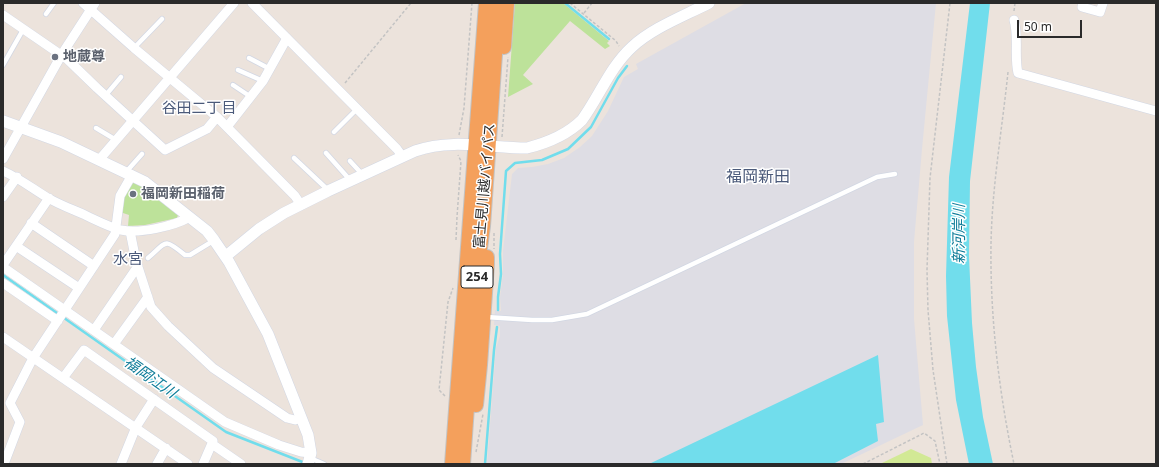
<!DOCTYPE html>
<meta charset="utf-8">
<style>
body{margin:0}
#map{position:relative;width:1159px;height:467px;overflow:hidden;background:#ece3dc;font-family:"Noto Sans",sans-serif}
canvas{display:block}
.frame{position:absolute;inset:0;border:4px solid #2a2a2a;pointer-events:none}
.scale{position:absolute;left:1017px;top:20px;width:65px;height:18px;box-sizing:border-box;border:2px solid #2a2a2a;border-top:0;padding-left:5px;font-size:12px;line-height:14px;white-space:nowrap;color:#2a2a2a;-webkit-text-stroke:3px #fff;paint-order:stroke}
</style>
<div id="map">
<canvas width="1159" height="467"></canvas>
<div class="frame"></div>
<div class="scale">50 m</div>
</div>
<script>
const ctx = document.querySelector('canvas').getContext('2d');
ctx.lineJoin = 'round';
function fillPath(path, color) {
  ctx.fillStyle = color;
  ctx.fill(path, 'evenodd');
}
function strokePath(path, color, width, dash) {
  ctx.strokeStyle = color;
  ctx.lineWidth = width;
  ctx.lineCap = dash ? 'butt' : 'round';
  ctx.setLineDash(dash || []);
  ctx.stroke(path);
}
function drawText(font, color, halo, rows, align = 'center') {
  ctx.font = font + ' "Noto Sans","Noto Sans JP",sans-serif';
  ctx.lineWidth = 3;
  ctx.setLineDash([]);
  ctx.textBaseline = 'middle';
  ctx.strokeStyle = halo;
  ctx.fillStyle = color;
  for (const [text, x, y, turn = 0] of rows) {
    ctx.save();
    ctx.translate(x, y);
    ctx.rotate((+turn || 0) * Math.PI / 180);
    ctx.textAlign = isNaN(turn) ? turn : align;
    if (halo) ctx.strokeText(text, 0, 0);
    ctx.fillText(text, 0, 0);
    ctx.restore();
  }
}
const industrial = new Path2D(`
 M746 3H936L922 149 914 242V319L923 425 841 464H487L496 348 500 336V326L494 325 495 310 501 311 500 297 503 274V251L512 174 518 168 532 167 548 164 564 158 580 147 592 136 608 111 624 77 638 69 636 64Z`);
const green = new Path2D(`
 M515 3H563L609 41 607 43 610 46 605 49 570 21 523 75 533 84 508 97Z
 M131 181 136 182 178 215 177 218 145 225 128 226 129 215 120 212 122 198Z`);
const pitch = new Path2D(`
 M911 449 931 458 932 464H880Z`);
const water = new Path2D(`
 M970 3H990L970 181 969 256 972 323 976 367 983 417 993 464H969L956 400 947 316 946 276 949 177Z
 M878 355 884 422 876 424 878 441 833 464H649Z`);
const stream = new Path2D(`
 M565 3 609 39
 M3 275 226 432 305 463
 M498 310V297L501 274 500 254 506 171 515 163 542 160 568 149 591 127 618 78 627 66
 M485 464 494 350 497 327`);
const path = new Path2D(`
 M570 3 616 41 619 46
 M1014 11 1015 3
 M584 13 592 3
 M1008 72C1002 130 992 187 991 244 990 318 999 392 1014 464
 M345 83 411 3
 M459 135 464 108 472 3
 M502 137 508 57
 M494 233V249
 M456 240 457 217 461 161 458 155
 M445 396 439 390 448 302 453 288
 M476 452 483 414
 M863 464 924 433 935 441 940 464
 M947 464 933 370 928 310 927 270 930 178 950 3`);
const service = new Path2D(`
 M46 14 54 3
 M134 48 162 19
 M249 58 270 69
 M3 65 24 28
 M238 70 263 81
 M233 85 251 97
 M105 96 121 77
 M96 128 116 140
 M334 132 357 109
 M326 153 350 180
 M294 158 328 190
 M350 161 362 174
 M126 172 142 154
 M148 258C167 242 163 237 185 255H190L213 241
 M486 317 532 320H552L587 314 877 177 895 174
 M310 458 324 464`);
const minor = new Path2D(`
 M83 3 134 48 217 117 295 196 301 205
 M252 3 397 149 402 156
 M1083 3 1082 7 1100 12 1103 3
 M3 15 67 59 97 88 165 150 207 129 217 117
 M1014 20C1019 37 1014 56 1018 73L1156 111
 M227 127 263 81 287 38
 M3 159 62 54 95 3
 M99 160 234 3
 M3 171C19 178 33 189 48 198 60 205 74 210 87 216 98 221 109 227 121 230 140 234 174 226 190 217
 M3 197 17 177
 M31 223 94 266
 M130 231 136 261 151 307 168 326 213 368 287 418 295 420 301 418
 M16 246 79 288
 M3 265 49 198
 M3 267 225 422 279 445 301 452 311 453
 M3 283 58 321
 M94 330 138 266
 M3 337 188 464
 M114 344 148 297
 M63 378 84 350 213 441 203 464
 M212 444 241 464
 M4 464 20 422 10 403 33 358 115 234 120 196 132 175
 M121 464 136 427 154 399
 M157 464 166 448`);
const tertiary = new Path2D(`
 M3 121 61 142 145 182 207 231 214 240 229 262 268 334 308 435 311 453 308 464
 M226 256 259 229 284 213 328 191 415 151C452 138 490 148 527 148 547 143 567 135 582 120 599 97 610 67 632 47 652 28 684 16 709 3`);
const trunk = new Path2D(`
 M504 47 507 3
 M476 405 480 365 487 264V257
 M452 464 486 3
 M463 464 476 278 483 226 496 40 495 22 497 3`);
const markers = [
 [55,57,4,"#6b7280"],
 [133,194,4,"#6b7280"]
];
const shields = [
 [477,277,32]
];
const shieldNames = [
 ["254",477,277]
];
const worshipNames = [
 ["地蔵尊",63,57],
 ["福岡新田稲荷",141,194]
];
const streetNames = [
 ["富士見川越バイパス",485,186,-85]
];
const neighbourhoodNames = [
 ["谷田二丁目",199,109],
 ["水宮",128,260]
];
const waterNames = [
 ["新河岸川",960,234,-90],
 ["福岡江川",150,378,35]
];
const quarterNames = [
 ["福岡新田",758,177]
];
fillPath(industrial, '#dedde4');
fillPath(green, '#bde29a');
fillPath(pitch, '#d2e995');
fillPath(water, '#71ddec');
strokePath(stream, '#71ddec', 2.5);
strokePath(service, '#d2d7e3', 6);
strokePath(minor, '#d2d7e3', 10);
strokePath(tertiary, '#d2d7e3', 12);
strokePath(trunk, '#c3c3c3', 16);
strokePath(path, '#c3c3c3', 1.5, [3, 2]);
strokePath(service, '#fff', 4.5);
strokePath(minor, '#fff', 9);
strokePath(tertiary, '#fff', 11);
strokePath(trunk, '#f4a05c', 14);
for (const [x, y, r, color] of markers) {
  const dot = new Path2D();
  dot.arc(x, y, r, 0, 2 * Math.PI);
  ctx.fillStyle = color;
  ctx.fill(dot);
  strokePath(dot, '#fff', 1.5);
}
for (const [x, y, w] of shields) {
  const box = new Path2D();
  box.roundRect(x - w / 2, y - 11, w, 22, 3);
  ctx.fillStyle = '#fff';
  ctx.fill(box);
  strokePath(box, '#2a2a2a', 1);
}
drawText('bold 13px', '#2a2a2a', null, shieldNames);
drawText('bold 14px', '#5b616d', '#fff', worshipNames, 'left');
drawText('14px', '#2a2a2a', '#fff', streetNames);
drawText('15px', '#4b5a7a', '#fff', neighbourhoodNames);
drawText('italic 15px', '#107d99', '#fff', waterNames);
drawText('16px', '#4b5a7a', '#fff', quarterNames);
</script>
